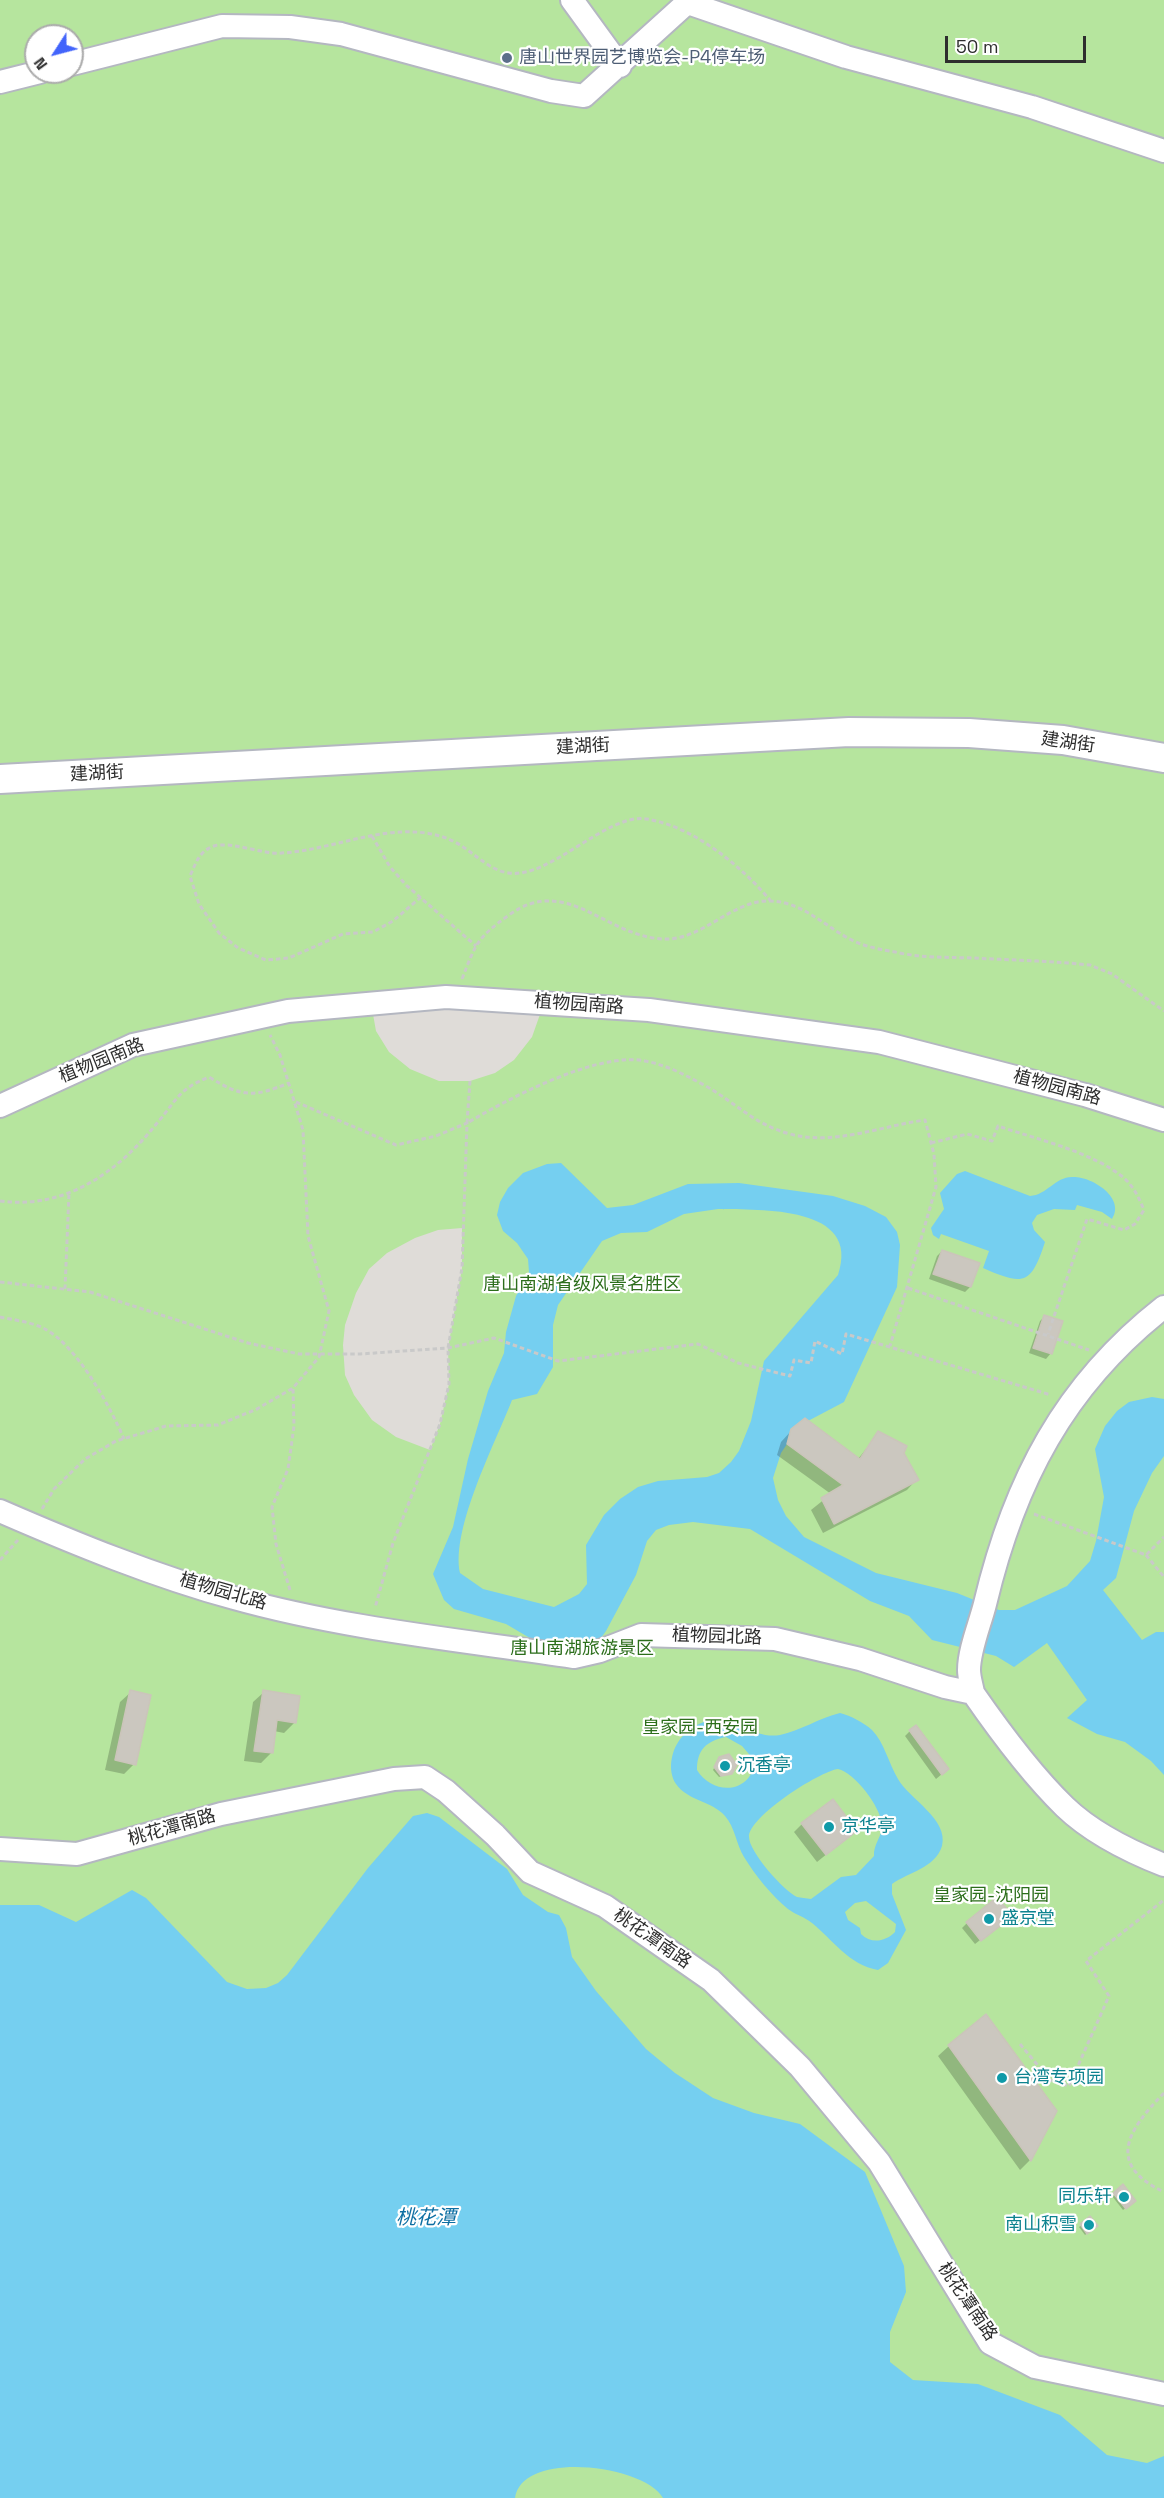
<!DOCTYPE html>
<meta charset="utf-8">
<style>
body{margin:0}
#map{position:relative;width:1164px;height:2498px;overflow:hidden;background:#efe9e1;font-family:"Space Grotesk",sans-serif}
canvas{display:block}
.north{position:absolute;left:24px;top:24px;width:60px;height:60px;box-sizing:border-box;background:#fff;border:2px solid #ababab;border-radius:50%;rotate:234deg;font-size:16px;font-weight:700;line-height:24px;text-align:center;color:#2e2e2e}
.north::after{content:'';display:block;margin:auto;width:21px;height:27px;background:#4264fb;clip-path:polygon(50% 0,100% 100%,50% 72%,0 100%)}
.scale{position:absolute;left:945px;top:36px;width:141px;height:27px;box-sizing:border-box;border:3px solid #2e2e2e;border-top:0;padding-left:8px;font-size:18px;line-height:21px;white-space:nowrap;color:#2e2e2e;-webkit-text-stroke:4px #fff;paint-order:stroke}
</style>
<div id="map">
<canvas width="1164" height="2498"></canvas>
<div class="north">N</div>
<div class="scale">50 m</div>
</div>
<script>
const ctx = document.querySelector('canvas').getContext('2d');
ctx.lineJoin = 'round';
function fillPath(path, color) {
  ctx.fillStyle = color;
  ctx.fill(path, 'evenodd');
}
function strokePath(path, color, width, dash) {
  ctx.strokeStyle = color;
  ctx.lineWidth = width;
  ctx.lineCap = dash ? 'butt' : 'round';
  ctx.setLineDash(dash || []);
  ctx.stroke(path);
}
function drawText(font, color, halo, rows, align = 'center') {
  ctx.font = font + ' "Space Grotesk","Noto Sans SC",sans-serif';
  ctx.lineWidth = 4.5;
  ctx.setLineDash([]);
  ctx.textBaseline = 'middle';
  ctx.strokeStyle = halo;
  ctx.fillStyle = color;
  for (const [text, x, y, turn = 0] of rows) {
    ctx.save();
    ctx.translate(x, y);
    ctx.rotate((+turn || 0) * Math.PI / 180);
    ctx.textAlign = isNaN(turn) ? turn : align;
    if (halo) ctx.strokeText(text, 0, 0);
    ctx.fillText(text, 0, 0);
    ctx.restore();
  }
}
const green = new Path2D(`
 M0 0H1164V2498H0ZM36 36H72V72H36Z`);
const plaza = new Path2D(`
 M371 1003H544L532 1037 514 1060 495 1073 470 1081H439L410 1069 389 1052 376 1031Z
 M462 1228V1268L448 1348 449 1384 440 1424 430 1450 396 1437 372 1420 354 1395 345 1375 343 1345 345 1325 356 1293 369 1269 387 1253 415 1238 438 1230Z`);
const water = new Path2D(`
 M561 1163 607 1208 633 1205 688 1184 739 1183 833 1196 865 1206 886 1217 897 1232 900 1245 897 1287 844 1402 806 1422 793 1435 781 1453 773 1478 778 1500 786 1516 804 1537 876 1573 957 1593 999 1610H1015L1067 1586 1090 1561 1096 1541 1104 1497 1095 1449 1105 1426 1117 1411 1129 1402 1152 1397 1164 1399V1456L1152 1473 1134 1511 1116 1578 1103 1590 1142 1640 1156 1632H1164V1775L1151 1761 1125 1742 1097 1734 1067 1718 1087 1700 1047 1643 1014 1667 996 1656 932 1640 909 1616 870 1601 750 1529 693 1522 669 1525 656 1530 647 1541 636 1575 606 1631 595 1646 570 1655 535 1641 506 1624 454 1609 444 1600 433 1574 453 1527 468 1459 488 1391 504 1353 506 1332 516 1296 529 1272 528 1259 517 1243 503 1231 497 1215 500 1202 508 1188 523 1173 547 1164ZM718 1209C760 1210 862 1205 838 1275L764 1361 751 1421 739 1451 731 1462 719 1473 707 1477 658 1481 638 1487 620 1499 604 1515 586 1545 587 1584 579 1594 554 1607 483 1589 460 1573C451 1528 495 1444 512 1400L537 1394 553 1367V1325L558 1305 602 1241 621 1233 647 1232 684 1214Z
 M965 1171 1030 1196C1047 1195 1055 1177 1072 1177 1092 1176 1126 1198 1112 1219L1102 1212 1077 1205 1075 1210 1054 1209 1037 1215 1032 1223 1034 1230 1045 1242C1031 1285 1024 1286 983 1268L989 1251 941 1234 939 1239 933 1235 931 1228 944 1209 940 1193 957 1174Z
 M840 1713C851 1716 863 1722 872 1730 884 1742 889 1764 898 1779 909 1799 949 1819 942 1846 935 1868 909 1872 892 1884V1894L906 1930 888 1963 878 1970C849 1965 833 1940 812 1923 805 1917 796 1915 788 1909 772 1896 755 1875 744 1857 736 1844 735 1827 725 1816 712 1801 688 1801 676 1784 667 1771 671 1749 682 1737 721 1697 744 1741 780 1735 800 1731 819 1718 840 1713ZM726 1737 742 1746 755 1761C751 1794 713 1796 697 1770 697 1750 706 1741 726 1737ZM838 1769C855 1773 880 1806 882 1824 883 1836 873 1844 874 1856L856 1875 841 1877 811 1899C806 1898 801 1898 797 1897 784 1891 749 1852 749 1837 748 1817 820 1771 838 1769ZM866 1901 896 1924 895 1932C885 1942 871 1944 861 1934L860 1928 848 1920 845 1912 855 1903Z
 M427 1813 439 1817 507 1869 523 1895 548 1912 559 1915 566 1928 572 1957 596 1991 646 2049 675 2073 713 2098 754 2113 800 2124 865 2172 904 2266 906 2292 890 2332V2362L913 2380 978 2384 1060 2415 1107 2455 1147 2463 1164 2456V2498H663C645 2465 522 2449 515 2498H0V1905H39L76 1922 132 1890 146 1898 227 1982 247 1989 266 1988 278 1983 287 1975 368 1868 413 1816Z`);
const shadow = new Path2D(`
 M942 1251 970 1287 965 1292 929 1279 937 1256Z
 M1045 1316 1051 1353 1046 1359 1029 1353 1040 1321Z
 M792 1430 858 1459 879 1433 902 1453 917 1479 907 1490 823 1533 811 1510 831 1494 777 1455 781 1442Z
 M131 1692 134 1764 124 1774 105 1770 120 1702Z
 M264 1692 295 1722 284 1733 274 1731 271 1753 261 1763 244 1761 253 1702Z
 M910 1731 942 1774 936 1779 905 1736Z
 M720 1758 731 1773 719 1777 713 1770Z
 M802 1824 855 1831 817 1862 794 1832Z
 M1006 1920 975 1944 962 1928 967 1923Z
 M949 2046 1030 2160 1020 2170 938 2056Z
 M1123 2186 1134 2201 1123 2210 1112 2196Z
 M1090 2219 1096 2226 1085 2235 1079 2227Z`);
const building = new Path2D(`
 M942 1250 980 1263 971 1287 933 1274Z
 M1044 1315 1063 1321 1052 1354 1033 1348Z
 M805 1418 860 1459 878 1431 907 1446 904 1453 919 1480 834 1524 821 1498 843 1485 787 1444 791 1429Z
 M130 1690 151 1695 136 1765 115 1760Z
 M263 1690 300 1696 296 1723 277 1720 273 1753 254 1751Z
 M916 1725 949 1769 942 1775 909 1730Z
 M729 1754 737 1765 732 1774 721 1776 714 1767 719 1757Z
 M833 1799 857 1831 826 1855 801 1823Z
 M997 1897 1013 1916 981 1941 966 1922Z
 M986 2014 1057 2111 1031 2161 948 2045Z
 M1123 2184 1136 2201 1126 2209 1113 2193Z
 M1090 2216 1098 2226 1087 2234 1080 2224Z`);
const path = new Path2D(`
 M372 836 390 867 406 885 476 946
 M421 897 393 921 373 932 343 934 289 958 266 960 238 948 219 933 199 904 190 876C196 863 199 851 214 846 233 841 263 855 282 853 335 850 390 820 443 837 469 845 485 870 509 873 550 879 608 812 647 819 694 827 740 865 770 900
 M462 979C476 943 477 938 509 915 567 873 606 938 665 939 703 940 733 899 771 901 804 902 827 929 856 942 867 947 883 950 895 952 920 958 946 957 972 958 1011 960 1051 961 1090 965L1112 974 1164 1011
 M470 1081 467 1123C508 1099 598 1051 645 1061 667 1065 685 1075 704 1085 735 1102 753 1124 790 1134 834 1146 881 1126 925 1120L934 1154 936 1187 890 1346
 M296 1102 396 1145 436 1136 467 1123 462 1268 448 1348 449 1384 440 1424 393 1543 375 1608
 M931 1143 967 1134 992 1141 998 1126C1036 1139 1093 1152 1124 1178 1134 1187 1139 1198 1144 1210L1135 1224 1124 1230 1087 1219 1048 1334
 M0 1201C66 1210 119 1171 158 1122 178 1098 179 1089 209 1077 243 1098 254 1097 289 1083
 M0 1282 90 1292 248 1343 299 1354H360L448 1348 494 1338 558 1361 698 1344 738 1363 790 1376 794 1360 811 1363 815 1341 842 1354 846 1334 1051 1395
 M908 1288 1089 1350
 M65 1289 69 1193
 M0 1317C14 1320 32 1322 45 1329 77 1346 110 1406 124 1439
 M42 1509 54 1489 85 1459 116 1441 166 1426 218 1425 257 1409 293 1388 319 1357 329 1311 308 1236 303 1130 280 1055 270 1035
 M1034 1514 1146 1555 1164 1537
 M1146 1555 1164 1577
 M0 1560 18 1540
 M290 1590 276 1544 272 1507 288 1469 294 1426 293 1388
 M1020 2044 1050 2080 1069 2086 1109 1996 1086 1961 1164 1900
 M1164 2093C1128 2130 1105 2164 1164 2192`);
const minor = new Path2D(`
 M572 0 620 66
 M688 3 846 57 1032 107 1164 151
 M72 64 222 26 290 27 341 34 551 91 584 96 690 0
 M0 82 40 72
 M0 1106 133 1045 288 1011 446 997 649 1010 879 1042 1085 1095 1164 1120
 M0 1511C76 1544 154 1576 234 1598 345 1629 461 1640 574 1657L600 1651 641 1635 775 1639 860 1659 945 1687 973 1693C1000 1732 1031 1774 1065 1807 1091 1832 1131 1852 1164 1865
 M973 1693C972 1686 969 1678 969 1670 969 1650 980 1624 985 1604 1014 1482 1064 1385 1164 1307
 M0 1849 77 1854 221 1814 394 1779 425 1777 446 1791 495 1835 530 1872 605 1906 711 1980 800 2067 879 2162 990 2343 1035 2367 1164 2394`);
const tertiary = new Path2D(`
 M0 779 849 732 969 733 1063 740 1164 758`);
const markers = [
 [507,58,6,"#5c6f8a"],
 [725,1766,6,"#0f9aa8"],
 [829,1827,6,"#0f9aa8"],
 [989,1919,6,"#0f9aa8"],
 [1002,2078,6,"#0f9aa8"],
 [1124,2197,6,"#0f9aa8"],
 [1089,2225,6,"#0f9aa8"]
];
const serviceNames = [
 ["唐山世界园艺博览会-P4停车场",519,58]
];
const streetNames = [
 ["建湖街",1068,743,8],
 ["建湖街",583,747,-3],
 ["建湖街",97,774,-3],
 ["植物园南路",579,1005,4],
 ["植物园南路",102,1061,-22],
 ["植物园南路",1057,1088,15],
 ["植物园北路",223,1592,16],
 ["植物园北路",717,1637,2],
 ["桃花潭南路",172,1828,-16],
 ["桃花潭南路",652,1939,35],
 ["桃花潭南路",967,2302,56]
];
const parkNames = [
 ["唐山南湖省级风景名胜区",582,1285],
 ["唐山南湖旅游景区",582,1649],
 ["皇家园-西安园",700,1728],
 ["皇家园-沈阳园",991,1896]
];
const cultureNames = [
 ["沉香亭",737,1766],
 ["京华亭",841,1827],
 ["盛京堂",1001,1919],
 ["台湾专项园",1014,2078],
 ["同乐轩",1112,2197,"right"],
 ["南山积雪",1077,2225,"right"]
];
const waterNames = [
 ["桃花潭",426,2219]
];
fillPath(green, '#b6e59e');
fillPath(plaza, '#dfdcd8');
fillPath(water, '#75cff0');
fillPath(shadow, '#0003');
fillPath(building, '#cbc7bf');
strokePath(building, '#cbc5ba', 1.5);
strokePath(minor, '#b4b7c1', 26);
strokePath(tertiary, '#b4b7c1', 32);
strokePath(path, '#c9c9c9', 3, [4.5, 3]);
strokePath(minor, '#fff', 22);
strokePath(tertiary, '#fff', 28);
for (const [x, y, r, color] of markers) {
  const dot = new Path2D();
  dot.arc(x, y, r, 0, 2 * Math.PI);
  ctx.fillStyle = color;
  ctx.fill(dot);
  strokePath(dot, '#fff', 2);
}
drawText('18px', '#4e5e75', '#fff', serviceNames, 'left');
drawText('18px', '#2e2e2e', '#fff', streetNames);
drawText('18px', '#2c6e1b', '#fff', parkNames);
drawText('18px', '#0d838f', '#fff', cultureNames, 'left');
drawText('italic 20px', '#0d6fa3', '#fff', waterNames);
</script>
